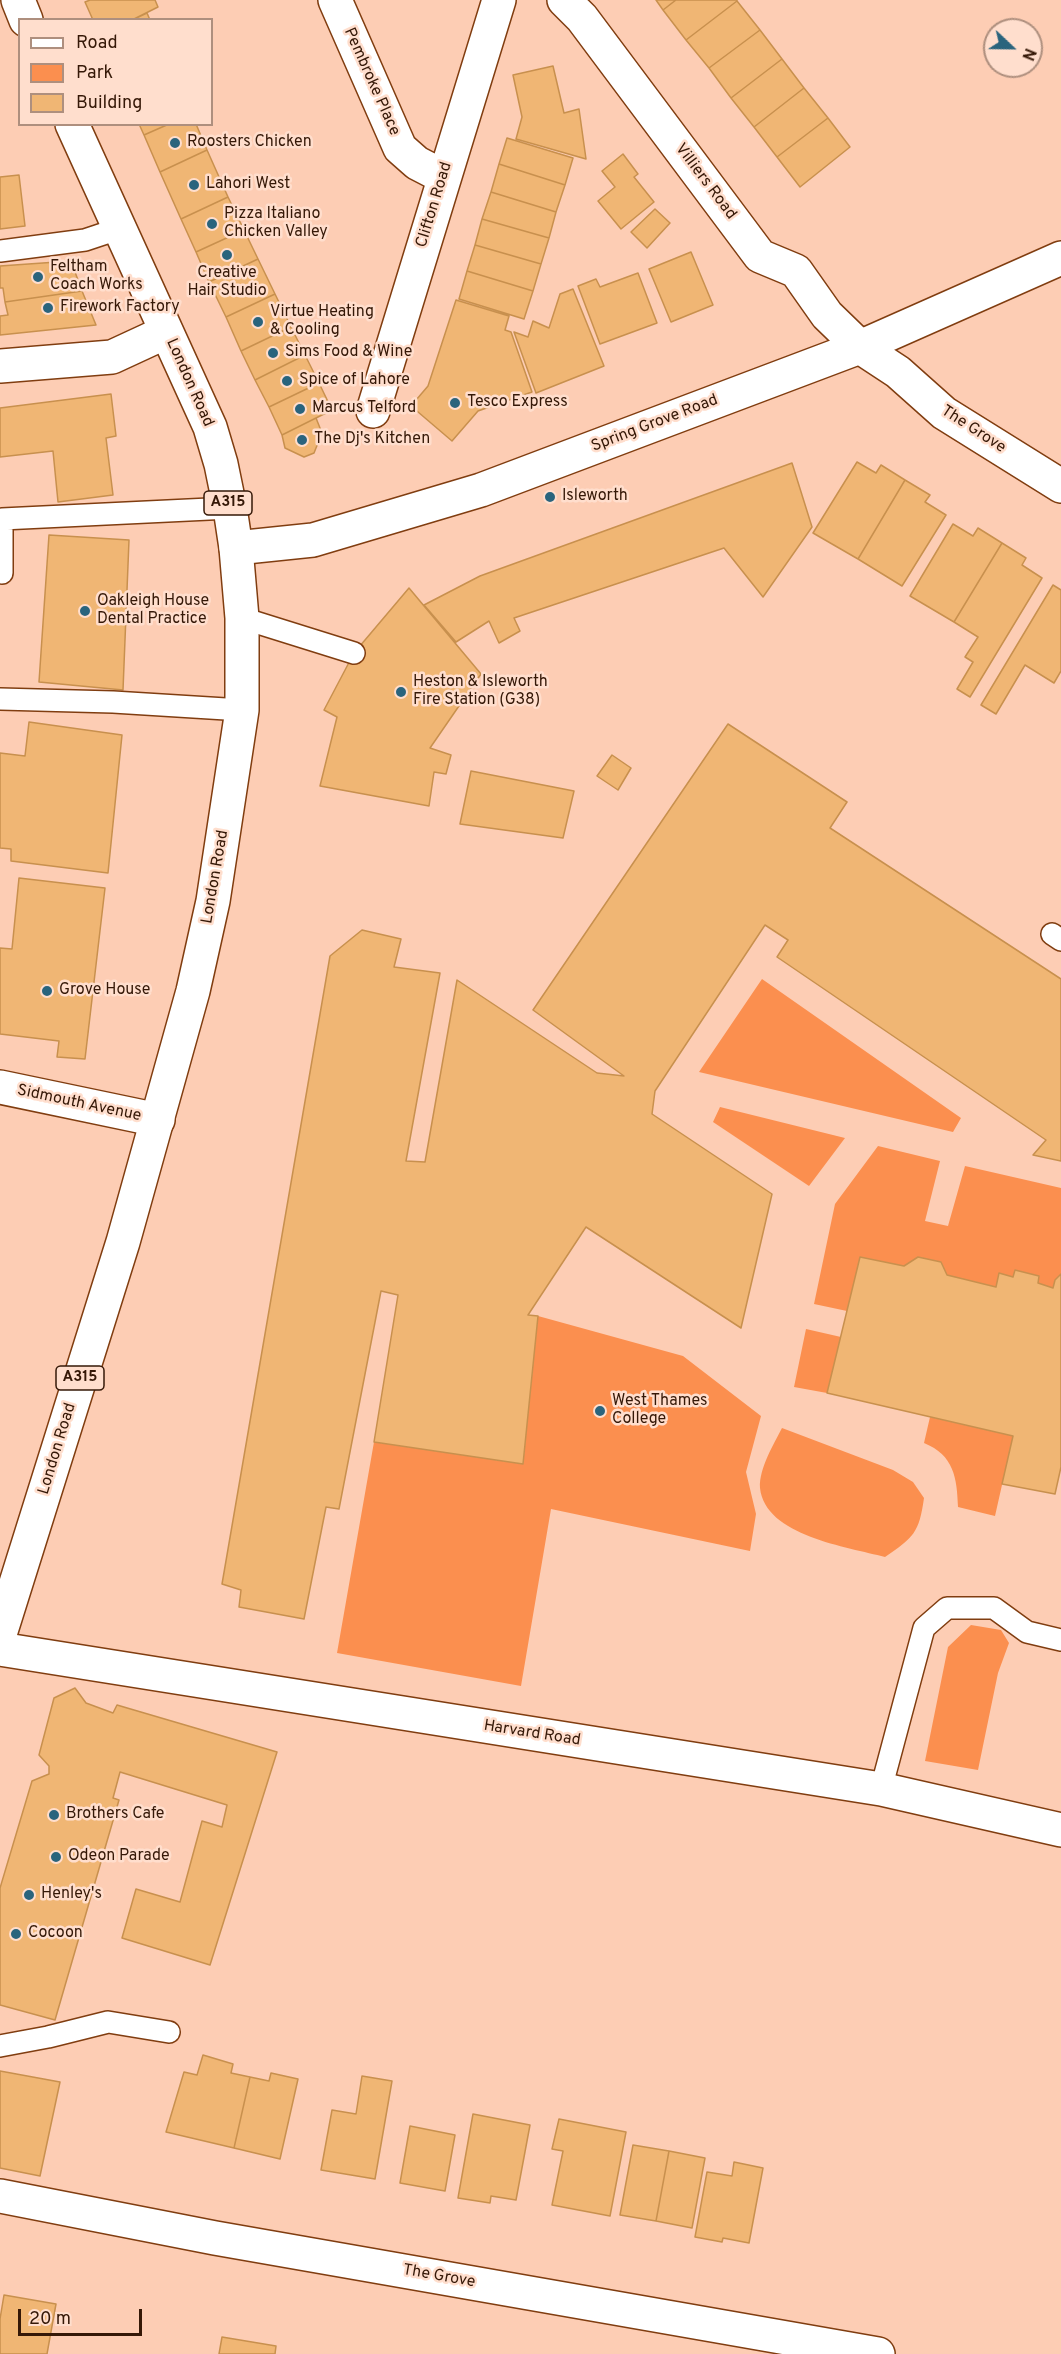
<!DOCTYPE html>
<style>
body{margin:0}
#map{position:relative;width:1061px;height:2354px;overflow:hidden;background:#fdcdb4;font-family:Overpass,sans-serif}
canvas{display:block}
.legend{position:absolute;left:18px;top:18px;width:195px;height:108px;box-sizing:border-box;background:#ffdecd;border:2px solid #ae8f7e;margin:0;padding:8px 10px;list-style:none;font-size:18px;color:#351807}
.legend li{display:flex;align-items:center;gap:12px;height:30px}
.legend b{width:30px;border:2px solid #ae8f7e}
.north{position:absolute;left:983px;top:18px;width:60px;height:60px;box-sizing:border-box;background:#ffdecd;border:2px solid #ae8f7e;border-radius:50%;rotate:112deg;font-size:16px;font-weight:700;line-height:24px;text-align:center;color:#351807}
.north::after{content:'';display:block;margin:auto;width:21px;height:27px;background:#2a647d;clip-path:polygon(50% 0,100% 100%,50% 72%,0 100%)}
.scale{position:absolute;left:18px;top:2309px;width:124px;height:27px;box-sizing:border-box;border:3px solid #351807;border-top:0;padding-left:8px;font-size:18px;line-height:21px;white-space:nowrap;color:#351807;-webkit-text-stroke:4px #ffdecd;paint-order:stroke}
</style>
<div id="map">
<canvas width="1061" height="2354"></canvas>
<ul class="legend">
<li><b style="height:8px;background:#fff"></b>Road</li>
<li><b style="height:16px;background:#fb8f4f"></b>Park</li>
<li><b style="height:16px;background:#f0b674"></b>Building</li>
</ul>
<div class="north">N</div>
<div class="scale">20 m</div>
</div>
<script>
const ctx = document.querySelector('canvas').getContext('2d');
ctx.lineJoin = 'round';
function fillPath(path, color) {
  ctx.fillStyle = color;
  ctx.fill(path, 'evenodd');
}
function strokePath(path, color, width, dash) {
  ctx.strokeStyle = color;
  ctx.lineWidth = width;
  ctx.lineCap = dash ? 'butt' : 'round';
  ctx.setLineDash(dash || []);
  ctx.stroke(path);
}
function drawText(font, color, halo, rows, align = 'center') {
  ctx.font = font + ' Overpass,sans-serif';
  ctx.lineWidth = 5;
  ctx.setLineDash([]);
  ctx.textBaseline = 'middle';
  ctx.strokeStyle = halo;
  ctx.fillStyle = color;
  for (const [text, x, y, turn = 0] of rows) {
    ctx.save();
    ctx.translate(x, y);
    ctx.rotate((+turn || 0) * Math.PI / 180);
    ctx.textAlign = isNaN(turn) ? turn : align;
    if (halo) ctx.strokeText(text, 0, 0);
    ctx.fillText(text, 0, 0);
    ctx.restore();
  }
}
const green = new Path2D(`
 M762 979 961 1118 953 1132 699 1072Z
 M720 1107 845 1138 809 1186 713 1122Z
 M878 1146 940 1161 925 1221 948 1226 965 1166 1061 1188V1274L1055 1280 1053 1288 1038 1283 1039 1276 1015 1270 1013 1277 999 1274 996 1287 947 1275 941 1262 918 1257 847 1311 814 1304 835 1204Z
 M538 1316 683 1356 761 1416 746 1472 756 1514 750 1551 551 1509 521 1686 337 1653 374 1442 523 1464Z
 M806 1329 841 1337 827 1393 794 1387Z
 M930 1417 1013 1436 995 1516 958 1507C957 1478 954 1455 924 1443Z
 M782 1428 893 1470 913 1482 924 1498C919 1533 914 1537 885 1557 848 1547 765 1536 760 1488 759 1468 774 1444 782 1428Z
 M971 1625 1001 1630 1009 1643 998 1673 978 1770 925 1761 948 1647Z`);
const building = new Path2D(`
 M90 0H155L158 7 132 20H93L85 2Z
 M656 0H676L663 10Z
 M676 0H737V1L686 40 663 10Z
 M737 1 760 30 709 68 686 40Z
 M147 13 150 20H132Z
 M760 30 782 59 731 98 709 68Z
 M782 59 804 88 754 127 731 98Z
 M553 66 564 113 579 109 586 159 516 139 522 117 513 75Z
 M804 88 828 118 777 157 754 127Z
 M828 118 850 147 800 187 777 157Z
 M139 124H169L144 135Z
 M169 124H196L207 150 160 172 144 135Z
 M507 138 573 158 565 185 499 164Z
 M207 150 228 197 181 219 160 172Z
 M623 154 638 174 634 177 654 202 621 229 598 201 615 187 602 171Z
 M499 164 565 185 556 212 491 192Z
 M19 175 25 226 0 229V177Z
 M491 192 556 212 549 238 482 219Z
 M228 197 244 230 196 252 181 219Z
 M655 209 670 223 647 248 631 232Z
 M482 219 549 238 541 264 475 245Z
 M244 230 258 259 209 282 196 252Z
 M475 245 541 264 533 291 467 271Z
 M691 252 713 305 671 322 649 269Z
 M258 259 275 294 226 317 209 282Z
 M71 261 82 291 5 302 3 288H0V266Z
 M467 271 533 291 524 319 459 299Z
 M638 273 657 323 600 344 578 286 596 279 600 287Z
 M573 289 604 366 536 393 514 332 528 337 533 321 549 328 560 294Z
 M82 291 96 325 0 335V316L8 315 5 302Z
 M275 294 291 327 241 351 226 317Z
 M456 300 509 316 505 330 511 332 532 392 478 411 452 441 411 406 428 386Z
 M291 327 305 355 255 380 241 351Z
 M305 355 319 383 269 407 255 380Z
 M319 383 332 410 282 435 269 407Z
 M111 394 116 436 106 438 113 495 58 502 53 451 0 457V408Z
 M316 418 322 433 314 453 304 457 285 448 282 435Z
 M857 462 876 473 881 465 905 480 858 559 813 533Z
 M792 463 812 527 763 597 724 548 514 618 520 631 499 643 489 621 456 642 424 605 480 576Z
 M905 480 930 495 925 502 946 515 902 586 858 559Z
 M953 524 973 536 978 528 1002 543 954 622 910 596Z
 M49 535 129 540 123 690 39 682Z
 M1002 543 1026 558 1022 565 1042 578 970 697 957 689 973 662 965 657 978 637 954 622Z
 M1053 585 1061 590V671L1054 683 1025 665 996 714 981 705Z
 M409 588 481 674 430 748 451 755 446 774 434 772 429 806 320 786 337 717 324 710 354 653Z
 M29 722 122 735 108 873 11 861V849L0 848V753L25 756Z
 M728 724 847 802 830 828 1061 979V1161L1033 1155 1046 1140 777 957 788 940 765 925 655 1091 652 1114 772 1194 741 1328 586 1227 528 1315 538 1316 523 1464 374 1442 398 1295 381 1291 339 1509 326 1507 304 1619 239 1607 241 1590 222 1584 330 956 362 930 401 939 394 967 440 973 406 1161 425 1162 457 980 597 1073 624 1076 533 1010Z
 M612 755 631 768 618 790 597 776Z
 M471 771 574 791 563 838 460 824Z
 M19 878 105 888 85 1059 57 1057 59 1041 0 1034V948L12 949Z
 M860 1257 904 1266 918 1257 941 1262 947 1275 996 1287 999 1273 1013 1277 1015 1270 1039 1276 1038 1283 1053 1288 1055 1280 1061 1274V1467L1055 1494 1002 1484 1013 1436 827 1393Z
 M75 1688 86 1703 113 1713 117 1705 277 1752 210 1965 122 1938 136 1889 180 1902 202 1821 222 1827 227 1805 120 1772 113 1798 119 1800 55 2020 0 2005V1888L32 1781 49 1774V1766L39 1755 54 1698Z
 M203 2055 233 2064 231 2073 250 2077 234 2148 166 2132 184 2072 197 2075Z
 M0 2071 60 2082 40 2176 0 2168Z
 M271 2073 298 2079 280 2159 234 2148 250 2077 269 2081Z
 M362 2076 392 2081 375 2179 321 2170 332 2110 356 2114Z
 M473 2114 530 2125 516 2200 491 2196 490 2203 458 2198Z
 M559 2119 626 2132 610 2216 552 2205 563 2151 552 2149Z
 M410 2126 455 2135 445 2191 400 2183Z
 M633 2145 669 2151 656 2221 620 2215Z
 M669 2151 705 2158 692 2228 656 2221Z
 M734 2162 763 2168 749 2243 723 2238 722 2242 695 2237 707 2172 732 2176Z
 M4 2295 56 2304 47 2354H0V2319Z
 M222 2337 276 2346 275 2354H219Z`);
const lane = new Path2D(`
 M0 251 85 240 118 229
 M2 573V519L230 508
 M242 618 354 653
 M0 699 113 702 242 710
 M1052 934 1061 940
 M881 1789 924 1628 947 1608H994L1027 1632 1061 1640
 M0 2046 48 2037 108 2022 169 2032`);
const street = new Path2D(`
 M335 0 400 148 417 163 444 177
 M564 0 582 18 760 256 796 271 827 315 860 347
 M0 366 112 357 166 332
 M373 411 499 0
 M0 1087 158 1120
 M0 1649 881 1789 1061 1830`);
const secondary = new Path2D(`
 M860 347 898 372 944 413 1061 486
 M236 548 313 540 481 490 860 347 1061 258
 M0 2196 215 2238 878 2354`);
const primary = new Path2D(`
 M18 0 26 20
 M0 1634 123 1242 193 991 213 901 242 710V618L236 548 230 508 221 464 210 427 72 124`);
const markers = [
 [175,143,6,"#2a647d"],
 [194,185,6,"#2a647d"],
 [212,224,6,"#2a647d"],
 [227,255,6,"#2a647d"],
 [38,277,6,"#2a647d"],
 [48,308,6,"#2a647d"],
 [258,322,6,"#2a647d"],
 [273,353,6,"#2a647d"],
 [287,381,6,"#2a647d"],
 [455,403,6,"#2a647d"],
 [300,409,6,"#2a647d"],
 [302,440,6,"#2a647d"],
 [550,497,6,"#2a647d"],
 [85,611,6,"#2a647d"],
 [401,692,6,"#2a647d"],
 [47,991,6,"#2a647d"],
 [600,1411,6,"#2a647d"],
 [54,1815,6,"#2a647d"],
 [56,1857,6,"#2a647d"],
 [29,1895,6,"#2a647d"],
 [16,1934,6,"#2a647d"]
];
const shields = [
 [228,503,48],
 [80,1378,48]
];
const shieldNames = [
 ["A315",228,503],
 ["A315",80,1378]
];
const streetNames = [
 ["Pembroke Place",371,82,66],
 ["Villiers Road",705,182,53],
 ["Clifton Road",435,205,-73],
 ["London Road",189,383,66],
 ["Spring Grove Road",655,424,-21],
 ["The Grove",973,430,33],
 ["London Road",216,877,-80],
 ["Sidmouth Avenue",79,1104,12],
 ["London Road",58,1449,-73],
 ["Harvard Road",532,1734,9],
 ["The Grove",439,2277,10]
];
const poiNames = [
 ["Roosters Chicken",187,143],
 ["Lahori West",206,185],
 ["Pizza Italiano",224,215],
 ["Chicken Valley",224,233],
 ["Feltham",50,268],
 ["Coach Works",50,286],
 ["Creative",227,274,"center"],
 ["Hair Studio",227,292,"center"],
 ["Firework Factory",60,308],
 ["Virtue Heating",270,313],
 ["& Cooling",270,331],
 ["Sims Food & Wine",285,353],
 ["Spice of Lahore",299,381],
 ["Tesco Express",467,403],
 ["Marcus Telford",312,409],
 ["The Dj's Kitchen",314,440],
 ["Isleworth",562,497],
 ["Oakleigh House",97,602],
 ["Dental Practice",97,620],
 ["Heston & Isleworth",413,683],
 ["Fire Station (G38)",413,701],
 ["Grove House",59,991],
 ["West Thames",612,1402],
 ["College",612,1420],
 ["Brothers Cafe",66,1815],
 ["Odeon Parade",68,1857],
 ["Henley's",41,1895],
 ["Cocoon",28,1934]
];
fillPath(green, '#fb8f4f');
fillPath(building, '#f0b674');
strokePath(building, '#c8904e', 1.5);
strokePath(lane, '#803d10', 24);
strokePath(street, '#803d10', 36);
strokePath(secondary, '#803d10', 36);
strokePath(primary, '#803d10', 36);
strokePath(lane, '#fff', 21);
strokePath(street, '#fff', 33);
strokePath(secondary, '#fff', 33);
strokePath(primary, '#fff', 33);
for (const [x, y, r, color] of markers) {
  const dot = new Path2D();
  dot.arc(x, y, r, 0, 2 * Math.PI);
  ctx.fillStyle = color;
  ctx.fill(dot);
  strokePath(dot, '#ffdecd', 2);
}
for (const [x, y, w] of shields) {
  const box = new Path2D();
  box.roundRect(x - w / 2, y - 12, w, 24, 4.5);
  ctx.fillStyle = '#ffdecd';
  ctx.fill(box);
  strokePath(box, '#351807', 1.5);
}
drawText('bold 15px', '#351807', null, shieldNames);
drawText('16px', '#351807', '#ffdecd', streetNames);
drawText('16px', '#351807', '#ffdecd', poiNames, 'left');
</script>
